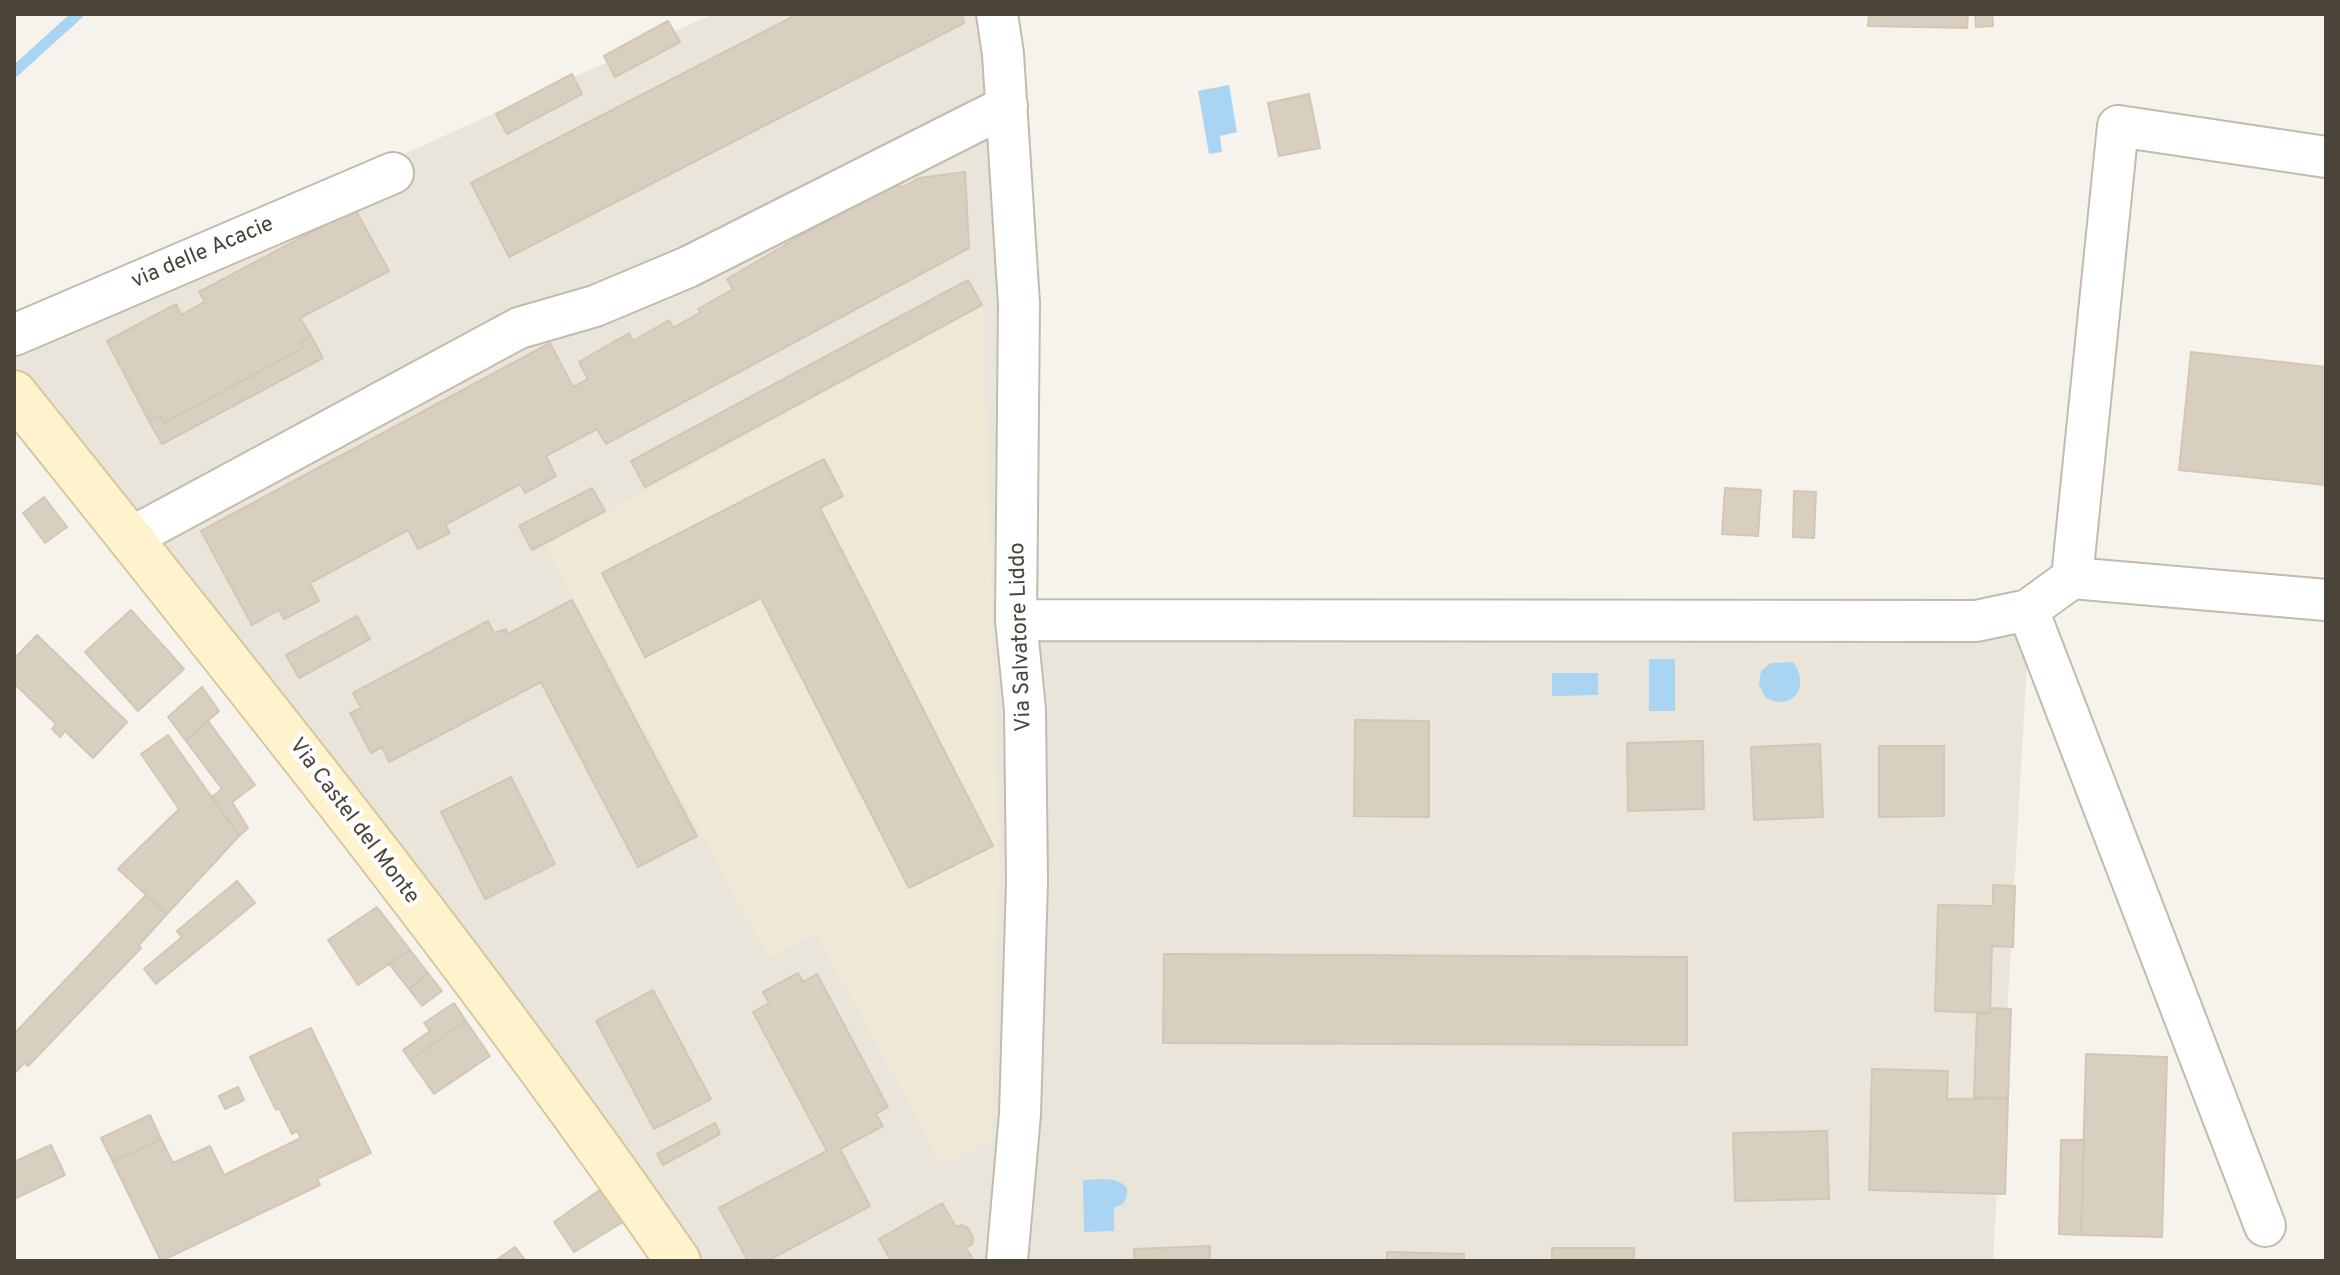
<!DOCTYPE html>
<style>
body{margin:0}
#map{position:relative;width:2340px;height:1275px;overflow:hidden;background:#f6f3ec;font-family:Overpass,sans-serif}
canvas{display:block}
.frame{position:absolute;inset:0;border:16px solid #4b4439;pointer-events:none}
</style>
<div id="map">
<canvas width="2340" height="1275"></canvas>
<div class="frame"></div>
</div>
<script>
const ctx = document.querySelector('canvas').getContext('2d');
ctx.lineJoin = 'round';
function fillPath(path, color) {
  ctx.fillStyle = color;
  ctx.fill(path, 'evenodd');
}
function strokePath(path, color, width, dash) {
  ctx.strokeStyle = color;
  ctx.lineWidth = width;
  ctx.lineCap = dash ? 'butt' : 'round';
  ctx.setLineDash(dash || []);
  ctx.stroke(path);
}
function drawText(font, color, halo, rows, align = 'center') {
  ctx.font = font + ' Overpass,sans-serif';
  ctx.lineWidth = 8;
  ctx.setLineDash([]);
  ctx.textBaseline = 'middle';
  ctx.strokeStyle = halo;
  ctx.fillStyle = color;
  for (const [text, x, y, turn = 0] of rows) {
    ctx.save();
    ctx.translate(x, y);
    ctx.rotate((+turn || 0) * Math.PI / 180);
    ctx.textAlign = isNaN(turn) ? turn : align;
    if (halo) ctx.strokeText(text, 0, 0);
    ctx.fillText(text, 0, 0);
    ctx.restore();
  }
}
const residential = new Path2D(`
 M713 14H983L1017 621 2030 611 1993 1261H662L14 399V331Z`);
const education = new Path2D(`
 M983 306 999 852 992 1139 943 1166 816 933 769 958 545 546Z`);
const water = new Path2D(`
 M1229 85 1237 132 1220 136 1222 152 1209 154 1198 91Z
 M1649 659H1675V711H1649Z
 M1793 662C1811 686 1793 712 1766 698L1759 685 1761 671 1771 663Z
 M1552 673H1598V695L1552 696Z
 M1083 1180C1098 1180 1117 1176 1127 1188 1128 1199 1124 1206 1114 1207V1231L1084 1232Z`);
const stream = new Path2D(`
 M14 72 78 14`);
const building = new Path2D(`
 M798 14H962L964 23 509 257 471 183Z
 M1869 14H1968L1967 28 1868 26Z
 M1975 14H1992L1993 26 1976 27Z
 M668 21 680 42 615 77 604 56Z
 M572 74 582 94 507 134 496 114Z
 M1309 94 1320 148 1279 156 1268 103Z
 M965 172 969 248 606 444 597 429 546 456 556 476 525 493 520 484 445 525 450 533 418 549 408 530 310 583 319 601 284 619 279 610 252 625 201 531 550 343 573 387 588 379 579 362 629 333 633 341 669 320 673 328 701 312 698 309 733 289 727 279 872 194 893 185 903 187 919 178Z
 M355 209 389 271 300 318 311 336 300 342 303 348 164 423 160 415 149 421 107 341 176 304 181 315 205 302 199 292Z
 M968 280 982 305 645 487 631 461Z
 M311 336 323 358 162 444 149 421 160 415 164 423 303 348 300 342Z
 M2191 352 2326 367V485L2179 470Z
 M824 459 843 496 820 508 993 846 909 888 761 598 645 657 602 573Z
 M592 488 605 511 532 550 519 526Z
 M1725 488 1761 490 1758 536 1722 534Z
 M1794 491 1816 492 1814 538 1793 537Z
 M44 497 67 527 45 543 23 513Z
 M572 600 697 836 638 867 541 682 389 762 382 747 371 753 350 713 361 708 353 693 488 621 494 633 506 629 508 634Z
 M131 610 184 669 138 711 85 652Z
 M357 616 370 639 299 678 286 655Z
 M37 635 127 722 93 758 65 731 60 737 52 729 56 724 14 683V659Z
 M202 687 219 711 186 741 168 717Z
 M1355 720 1429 721V817L1354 816Z
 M208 721 255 785 232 802 248 828 239 836 212 797 222 789 186 741Z
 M168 735 239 836 167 914 118 869 179 809 141 754Z
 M1703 741 1704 809 1628 811 1627 743Z
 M1820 744 1823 817 1754 820 1751 747Z
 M1879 746H1944V816L1879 817Z
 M511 777 555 864 485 899 441 812Z
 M237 881 255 903 156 984 144 969 182 937 177 931Z
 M1993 885 2015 886 2013 947 1992 946 1990 1013 1935 1011 1938 905 1993 906Z
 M146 895 167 914 139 945 141 948 28 1066 24 1063 14 1074V1034Z
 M377 907 410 950 358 985 328 940Z
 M410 950 428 973 409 989 389 964Z
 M1164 954 1687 957V1045L1163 1043Z
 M428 973 442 991 422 1006 409 989Z
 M798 973 803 982 817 974 888 1107 876 1114 883 1126 840 1149 870 1206 767 1261H748L719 1208 827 1151 753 1012 769 1003 763 992Z
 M653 990 711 1099 654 1129 596 1021Z
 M454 1003 466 1021 410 1060 403 1050 430 1031 424 1023Z
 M1990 1008 2011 1009 2008 1098 1974 1097 1977 1013H1990Z
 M466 1021 490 1056 434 1094 410 1060Z
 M311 1028 371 1153 317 1179 320 1185 161 1261 113 1162 161 1139 173 1163 210 1146 224 1175 301 1138 297 1131 292 1134 279 1108 276 1110 250 1057Z
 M2086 1054 2167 1057 2162 1237 2081 1235Z
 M1872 1069 1948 1071 1947 1099 2008 1098 2005 1194 1869 1190Z
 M238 1087 244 1100 225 1109 219 1096Z
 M150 1115 161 1139 113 1162 101 1138Z
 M715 1123 720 1134 663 1165 657 1154Z
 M1827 1131 1829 1199 1735 1201 1733 1133Z
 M2061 1140H2084L2081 1235 2059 1234Z
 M51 1145 65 1175 14 1199V1162Z
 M601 1189 623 1222 574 1252 554 1222Z
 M942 1203 956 1227 962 1225 968 1228 973 1237 972 1244 966 1248 974 1261H891L879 1239Z
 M1210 1246V1261H1134V1249Z
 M515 1247 526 1261H495Z
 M1552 1248H1634V1261H1552Z
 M1387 1252 1464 1254V1261H1387Z`);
const street = new Path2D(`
 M997 14 1003 54 1019 304 1016 620 1025 710 1027 882 1020 1114 1007 1261
 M14 335 393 173
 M130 538 519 328 595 306 688 267 1007 106
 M2072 578 2118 126 2326 157
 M2028 610 2265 1226
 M1016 620 1976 621 2028 610 2072 578 2326 600`);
const secondary = new Path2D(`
 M14 393C241 677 471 961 678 1261`);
const streetNames = [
 ["via delle Acacie",203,254,-23],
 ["Via Salvatore Liddo",1022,637,-92],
 ["Via Castel del Monte",353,822,53]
];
fillPath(residential, '#eae5da');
fillPath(education, '#efe8d6');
fillPath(water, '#a9d4f2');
strokePath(stream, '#a9d4f2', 11);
fillPath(building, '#d8cfc1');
strokePath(building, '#d3c7b4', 2);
strokePath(street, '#c2bbae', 44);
strokePath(secondary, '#d6c79b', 48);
strokePath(street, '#fff', 40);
strokePath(secondary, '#fff3cd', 44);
drawText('22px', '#4b4439', '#fff', streetNames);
</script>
